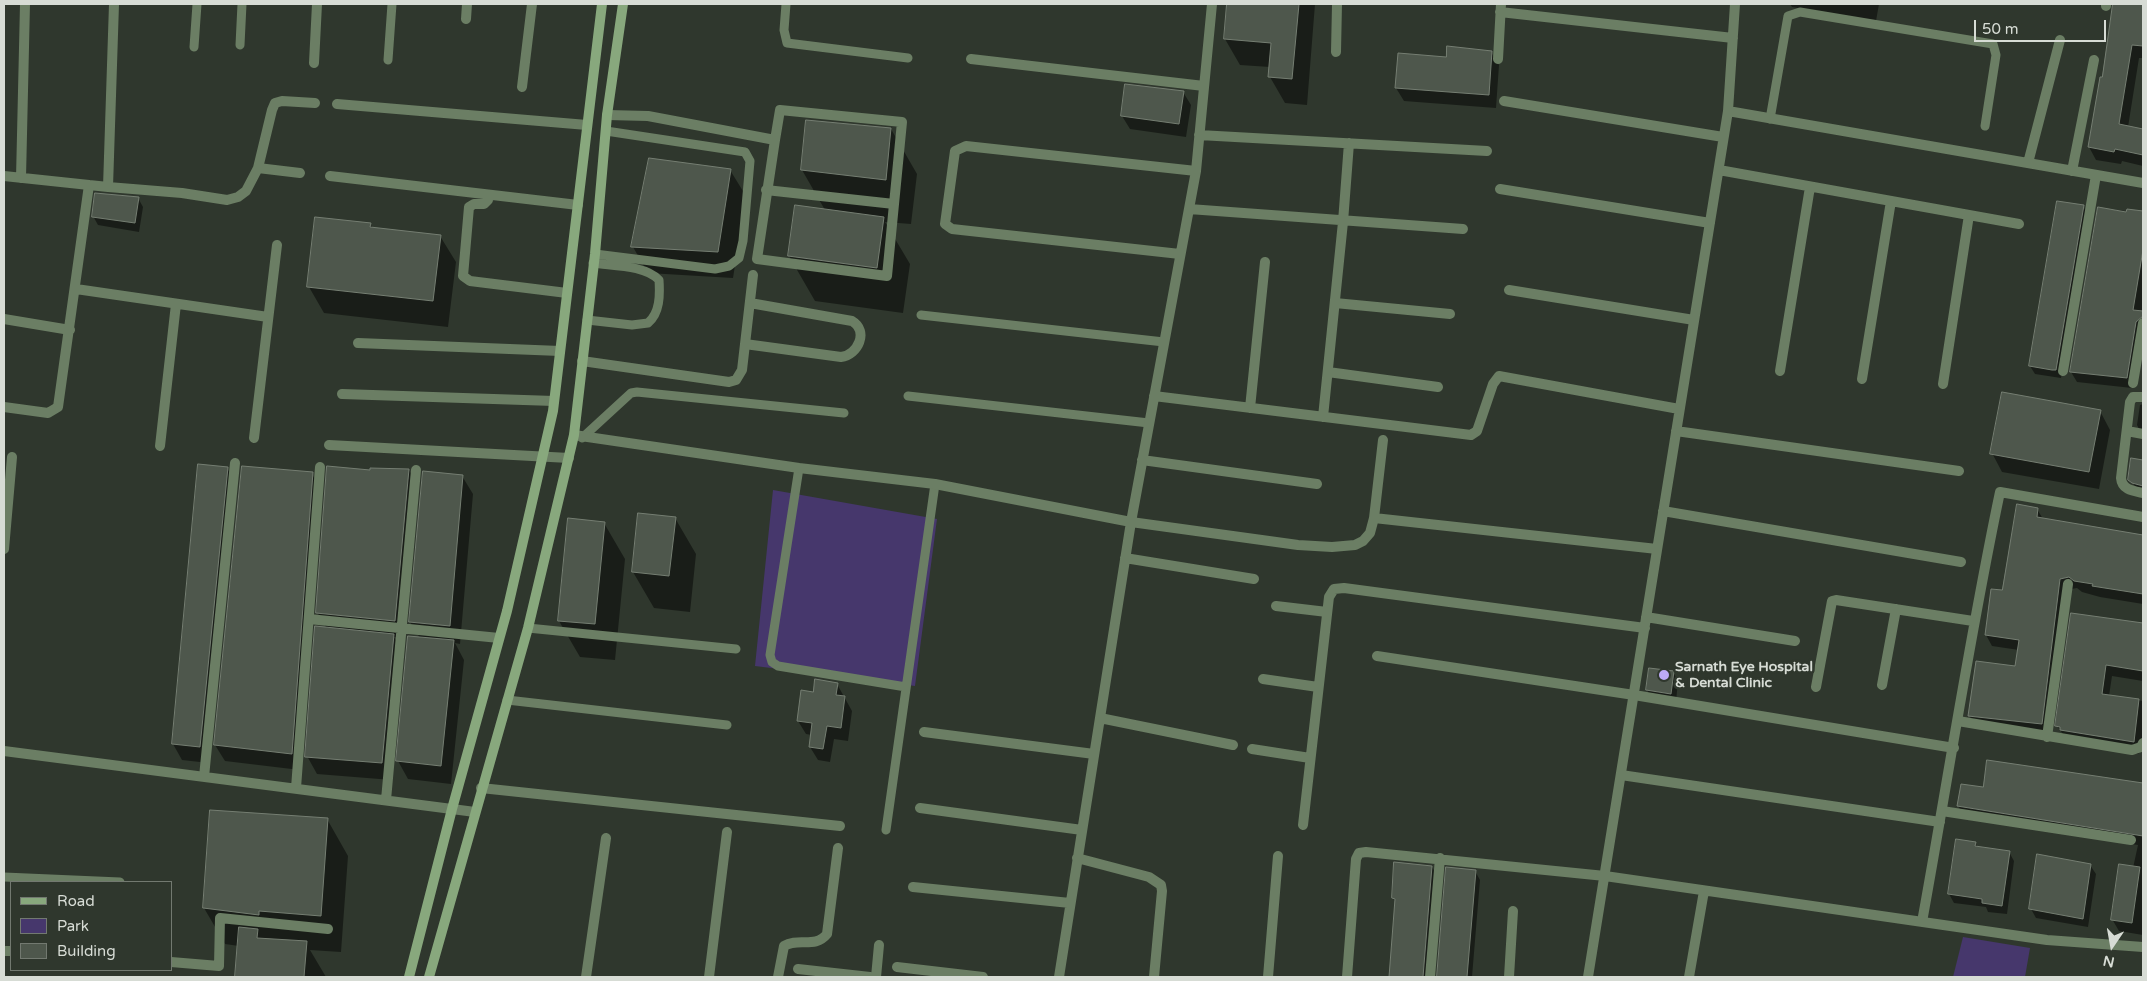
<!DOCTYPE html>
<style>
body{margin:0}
#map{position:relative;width:2147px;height:981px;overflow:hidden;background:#2f372d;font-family:"Varela Round",sans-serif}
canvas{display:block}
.frame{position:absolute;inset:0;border:5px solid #d7dcd5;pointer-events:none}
.legend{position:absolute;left:10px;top:881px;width:162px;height:90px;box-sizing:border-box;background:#2f372d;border:1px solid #727970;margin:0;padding:6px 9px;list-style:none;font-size:15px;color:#d7dcd5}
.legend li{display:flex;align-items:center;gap:10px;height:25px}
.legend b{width:25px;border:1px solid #727970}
.north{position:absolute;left:2087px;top:921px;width:50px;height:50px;-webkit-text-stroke:4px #2f372d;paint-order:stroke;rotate:192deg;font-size:14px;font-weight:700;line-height:20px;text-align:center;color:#d7dcd5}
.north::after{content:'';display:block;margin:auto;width:18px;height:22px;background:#d7dcd5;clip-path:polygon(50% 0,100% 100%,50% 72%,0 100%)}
.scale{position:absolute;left:1974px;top:20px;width:132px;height:22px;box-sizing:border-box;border:2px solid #d7dcd5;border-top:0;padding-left:6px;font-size:15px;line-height:18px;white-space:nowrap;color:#d7dcd5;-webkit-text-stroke:4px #2f372d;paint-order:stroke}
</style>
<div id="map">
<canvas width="2147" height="981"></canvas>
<div class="frame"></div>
<ul class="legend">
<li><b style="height:6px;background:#88a87d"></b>Road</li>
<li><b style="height:14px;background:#46376c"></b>Park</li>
<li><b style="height:14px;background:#4e574c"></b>Building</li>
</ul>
<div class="north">N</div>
<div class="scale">50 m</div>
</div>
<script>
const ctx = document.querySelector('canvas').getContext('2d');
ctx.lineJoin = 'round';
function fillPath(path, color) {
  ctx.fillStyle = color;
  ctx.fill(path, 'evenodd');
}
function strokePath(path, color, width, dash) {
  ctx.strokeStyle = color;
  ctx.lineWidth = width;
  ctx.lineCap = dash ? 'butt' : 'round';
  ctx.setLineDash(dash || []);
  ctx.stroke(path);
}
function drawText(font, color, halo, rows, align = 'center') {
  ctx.font = font + ' "Varela Round",sans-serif';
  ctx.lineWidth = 5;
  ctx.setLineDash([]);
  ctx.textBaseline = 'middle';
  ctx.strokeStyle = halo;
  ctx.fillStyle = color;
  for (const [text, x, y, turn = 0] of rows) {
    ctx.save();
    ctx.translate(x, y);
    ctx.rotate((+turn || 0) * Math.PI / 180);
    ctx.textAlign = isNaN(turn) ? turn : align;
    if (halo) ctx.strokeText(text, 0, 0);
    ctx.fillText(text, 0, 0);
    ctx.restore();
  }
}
const green = new Path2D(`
 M773 490 937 519 915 686 755 666Z
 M1963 937 2030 948 2025 977H1953Z`);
const shadow = new Path2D(`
 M1228 4H1315L1307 105 1285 103 1270 77V67L1240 65 1225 39Z
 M1790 4H1879L1876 21 1792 7Z
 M2114 4H2143V58H2139L2128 127 2143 130V166L2122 161 2121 164 2096 160 2089 147 2103 79Z
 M1491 52 1499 65 1496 108 1404 101 1396 88 1447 58Z
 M1183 92 1191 105 1186 137 1130 129 1122 116Z
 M891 129 917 174 911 224 885 222 910 264 903 313 815 301 789 256 825 210 802 170Z
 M730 170 746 196 733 278 648 273 633 247Z
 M138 198 143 207 139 232 98 225 93 216Z
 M2083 206 2088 215 2061 378 2035 374 2030 366Z
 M2099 208 2143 213V332L2132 388 2077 382 2071 372Z
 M370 224 373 228 440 236 456 262 448 327 324 313 309 287Z
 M2143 404V436L2137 425 2140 405Z
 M2100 411 2110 430 2099 489 2002 472 1992 453Z
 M2132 460 2143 462V499L2129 477Z
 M227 468 236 484 209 763 182 760 173 744Z
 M243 468 312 474 321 490 300 770 225 761 215 745Z
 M409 470 419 488 405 638 394 637 404 654 392 780 317 774 307 756 327 629 317 612 371 471Z
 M462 476 473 494 460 644 455 643 464 660 451 784 408 779 398 761 420 638 410 622Z
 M2037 509 2043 519 2143 536V604L2100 597 2082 592 2077 588 2066 590 2048 735 1976 727 1969 715 2016 668 2019 650 1992 646 1986 635Z
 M675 518 696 554 690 612 654 608 633 572Z
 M604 523 625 559 615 660 580 657 559 621Z
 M2072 614 2143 625V681L2112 676 2109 696 2143 701V750L2138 754 2068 741 2057 726Z
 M1673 672 1678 681 1676 702 1652 699 1647 690Z
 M837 684 852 711 848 741 834 739 830 762 818 760 810 747 812 735 806 734 798 721 814 693Z
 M1988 761 2143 784V935L2119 931 2112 919 2133 868 2138 845 1965 818 1958 806 1984 789Z
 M327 819 348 856 341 952 310 950 326 977H237L239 946 225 944 204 908Z
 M1975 843 1978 847 2009 852 2014 861 2007 914 1988 912 1986 907 1954 903 1949 894Z
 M2090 865 2096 874 2088 927 2036 918 2031 909Z
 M1432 867 1437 876 1428 977H1390L1396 903 1393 898Z
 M1447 868 1475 871 1480 880 1472 977H1438Z`);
const building = new Path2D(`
 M1227 4H1299L1292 79 1268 77 1271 43 1224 39Z
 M2113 4H2143V46L2132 45 2119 124 2143 129V155L2115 149 2114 152 2088 147 2100 77H2102Z
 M1447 46 1492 51 1489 95 1395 88 1398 53 1446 57Z
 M1125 84 1184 91 1179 124 1121 116Z
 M806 120 891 128 886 180 801 170Z
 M649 158 731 169 718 252 631 247Z
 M95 193 139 197 135 223 92 217Z
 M2057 201 2084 205 2056 370H2052L2029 366Z
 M795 205 884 217 877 268 788 256Z
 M2098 207 2126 212 2127 209 2143 211V250L2133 310 2143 311V316L2136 322 2127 378 2070 372Z
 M315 217 371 223 370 227 441 235 433 301 307 287Z
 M2002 392 2101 410 2089 472 1990 454Z
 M2131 458 2143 460V486L2132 483 2128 480Z
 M198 464 228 467 200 747 172 744Z
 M242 466 313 472 292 754 214 745Z
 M327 466 370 470V468L409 469 395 621 316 613Z
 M423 471 463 475 450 626 409 622Z
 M2017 504 2038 508 2037 517 2143 535V594L2092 586 2093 584 2074 581 2069 577 2060 579 2042 724 1968 716 1976 661 2015 666 2019 640 1985 635 1991 589 2002 590Z
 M638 513 676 517 669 576 632 572Z
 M568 518 605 522 595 624 558 621Z
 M2071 613 2143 623V671L2106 665 2102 694 2139 699 2134 742 2060 730V727L2055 726Z
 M315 626 394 634 382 763 305 757Z
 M408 636 454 640 441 766 396 761Z
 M1649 668 1674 671 1671 694 1646 690Z
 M815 679 838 683 836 695 845 696 841 728 827 726 823 749 809 747 812 723 797 721 801 690 813 692Z
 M1987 760 2143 783V836L1957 806 1961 784 1983 787Z
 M210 810 328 818 321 916 259 911V915L203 908Z
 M1956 839 1976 842 1975 846 2010 851 2002 906 1982 903V899L1948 894Z
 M2037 854 2091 864 2083 919 2029 909Z
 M1394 862 1432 866 1423 977H1389L1395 899 1392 898Z
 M2119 864 2140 867 2132 923 2111 920Z
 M1446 867 1476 870 1467 977H1437Z
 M239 927 258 929 257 938 307 941 304 977H235Z`);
const lane = new Path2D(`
 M786 4 784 30 787 43 908 58
 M240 45 242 4
 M194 47 197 4
 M388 60 392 4
 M1770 119 1788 16 1800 12 1993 44 1996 55 1985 126
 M595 254 715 269 729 266 739 258 743 241 750 161 745 152 606 131
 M921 315 1164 342
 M587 320 632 325 648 323C660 313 660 295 659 280 645 265 612 266 593 263
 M908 396 1149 423
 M582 438 631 393 637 392 844 413
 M799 468 770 655 772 662 778 666 906 687
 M528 628 736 649
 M507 700 727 725
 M886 830 935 484
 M4 877 120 882`);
const street = new Path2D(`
 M2106 6V4
 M1500 12 1733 38
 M466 19 467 4
 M1336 52 1337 4
 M971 59 1204 86
 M1498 59 1501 4
 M314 63 317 4
 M522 87 532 4
 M1504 101 1723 137
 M337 104 587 125
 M1728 111 2143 183
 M607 115 648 116 775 140 757 259 887 276 902 122 780 110 775 140
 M1199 135 1487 151
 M2028 163 2060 40
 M258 168 272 110 275 103 282 101 315 103
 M1719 170 2019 224
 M2072 171 2094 60
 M4 176 108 187 114 4
 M330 176 578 205
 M21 178 25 4
 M108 187 182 193 227 200 238 197 246 191 258 168 300 173
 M1500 189 1710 223
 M766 190 894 204
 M488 195V200L484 204H474L469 207 463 276 470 281 567 293
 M1189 209 1463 229
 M1180 254 952 229 945 224 955 151 966 146 1196 171
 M76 289 268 317
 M1509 290 1694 320
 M1335 303 1450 314
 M4 319 70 330
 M358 343 560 351
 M745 344 841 357C858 355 869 331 852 321L750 303
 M582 361 729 382 736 380 742 370 753 275
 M1780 371 1810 187
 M2063 371 2096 175
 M1328 372 1438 387
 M1862 379 1891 201
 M2133 383 2143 323
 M1943 384 1969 215
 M342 394 554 401
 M1154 396 1471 435 1477 431 1493 384 1499 376 1679 409
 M2143 397H2133L2130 402 2121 478C2122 490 2133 491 2143 493
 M4 407 48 413 58 407 89 185
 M1250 408 1265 262
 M1323 417 1343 222 1349 143
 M1676 431 1959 471
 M2127 431 2143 434
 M574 435 799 468 935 484 1131 522 1298 545 1332 547 1355 545 1363 541 1370 533 1374 518
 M254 438 277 245
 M1383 440 1374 518 1657 549
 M329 445 569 458
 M160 446 176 304
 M1142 460 1317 484
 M1663 511 1961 562
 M4 549 12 457
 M1125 558 1254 579
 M1276 606 1327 612
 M1646 617 1795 641
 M309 619 499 638
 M1377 656 1634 695 1954 748
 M1263 679 1318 687
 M1882 685 1896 609
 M1816 687 1832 601 1836 600 1973 621
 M1100 718 1233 745
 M1958 721 2132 750 2141 747 2143 743
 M924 732 1094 754
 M2047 737 2068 584
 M1252 749 1310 758
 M4 751 475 812
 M1621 775 1940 822
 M204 777 235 463
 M296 788 320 467
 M481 788 840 826
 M386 800 416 470
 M920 808 1082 830
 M1942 811 2131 840
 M1303 825 1329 597 1334 589 1344 588 1645 628
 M1077 858 1149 877 1161 885 1162 891 1154 977
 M913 887 1070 903
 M1922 922C1948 779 1970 634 2000 492L2143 517
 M4 951H11
 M171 962 219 966 220 918 328 929
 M897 967 983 977
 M798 969 870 977
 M586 977 606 838
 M709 977 727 832
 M778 977 784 946C798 937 815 949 827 934L838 848
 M876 977 879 945
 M1059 977 1131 522 1196 171 1212 4
 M1268 977 1278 856
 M1347 977 1356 859 1359 853 1366 852 1605 876 2047 940 2143 947
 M1430 977 1440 858
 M1509 977 1513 911
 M1588 977 1728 111 1735 4
 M1689 977 1704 891`);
const secondary = new Path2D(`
 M409 977 452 809 507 611 553 411 602 4
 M429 977 528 628 574 435 595 254 607 115 623 4`);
const markers = [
 [1664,675,6,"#bcaaf5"]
];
const poiNames = [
 ["Sarnath Eye Hospital",1675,667],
 ["& Dental Clinic",1675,683]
];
fillPath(green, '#46376c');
fillPath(shadow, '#0007');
fillPath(building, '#4e574c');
strokePath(building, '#757e72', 1);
strokePath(lane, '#6b7e64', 9);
strokePath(street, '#6b7e64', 10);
strokePath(secondary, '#88a87d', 10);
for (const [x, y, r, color] of markers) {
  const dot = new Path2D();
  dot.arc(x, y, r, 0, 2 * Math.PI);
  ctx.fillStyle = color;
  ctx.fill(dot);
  strokePath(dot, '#2f372d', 2);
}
drawText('bold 14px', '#d7dcd5', '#2f372d', poiNames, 'left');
</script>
